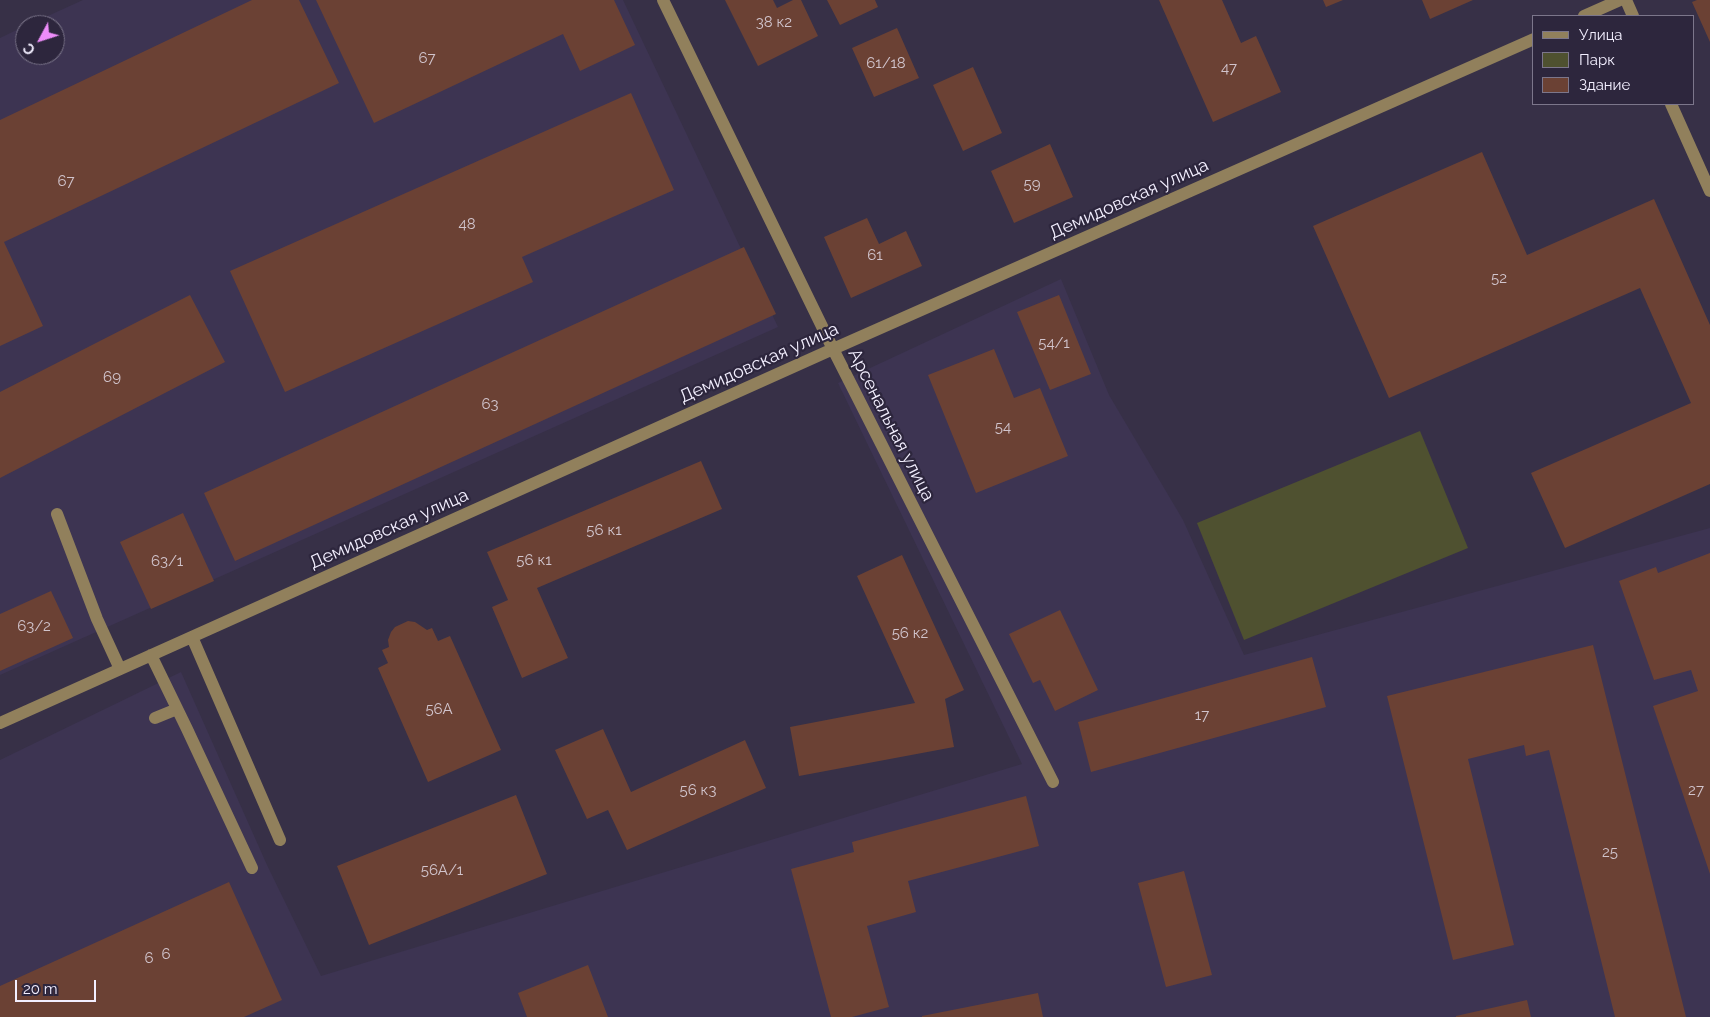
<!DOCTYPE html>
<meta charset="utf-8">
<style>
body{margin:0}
#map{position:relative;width:1710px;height:1017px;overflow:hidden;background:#373047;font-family:Raleway,sans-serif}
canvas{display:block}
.legend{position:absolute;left:1532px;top:15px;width:162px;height:90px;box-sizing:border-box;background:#2d263d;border:1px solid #7c768b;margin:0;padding:6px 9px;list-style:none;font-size:15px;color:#f3efff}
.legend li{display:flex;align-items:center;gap:10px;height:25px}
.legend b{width:25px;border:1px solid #7c768b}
.north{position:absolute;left:15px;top:15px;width:50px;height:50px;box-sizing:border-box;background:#2d263d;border:1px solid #7c768b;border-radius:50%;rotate:230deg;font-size:14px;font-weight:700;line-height:20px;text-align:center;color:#f3efff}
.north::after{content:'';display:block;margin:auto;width:18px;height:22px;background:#ed8cf9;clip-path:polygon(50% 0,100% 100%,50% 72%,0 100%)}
.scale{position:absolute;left:15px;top:980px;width:81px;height:22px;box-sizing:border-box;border:2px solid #f3efff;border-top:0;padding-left:6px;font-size:15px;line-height:18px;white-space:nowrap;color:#f3efff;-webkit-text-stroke:4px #2d263d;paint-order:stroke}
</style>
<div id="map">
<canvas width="1710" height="1017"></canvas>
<ul class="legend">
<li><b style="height:6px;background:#91805c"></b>Улица</li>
<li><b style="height:14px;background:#4f5130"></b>Парк</li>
<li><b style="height:14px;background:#6b4134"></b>Здание</li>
</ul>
<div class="north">С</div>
<div class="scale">20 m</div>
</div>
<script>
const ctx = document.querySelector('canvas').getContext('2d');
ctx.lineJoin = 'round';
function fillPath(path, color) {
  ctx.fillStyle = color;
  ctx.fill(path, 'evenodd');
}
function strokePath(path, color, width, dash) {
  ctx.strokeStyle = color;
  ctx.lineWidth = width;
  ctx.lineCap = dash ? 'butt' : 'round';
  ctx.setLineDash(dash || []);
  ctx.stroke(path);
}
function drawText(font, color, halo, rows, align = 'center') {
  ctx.font = font + ' Raleway,sans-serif';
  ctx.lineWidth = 4.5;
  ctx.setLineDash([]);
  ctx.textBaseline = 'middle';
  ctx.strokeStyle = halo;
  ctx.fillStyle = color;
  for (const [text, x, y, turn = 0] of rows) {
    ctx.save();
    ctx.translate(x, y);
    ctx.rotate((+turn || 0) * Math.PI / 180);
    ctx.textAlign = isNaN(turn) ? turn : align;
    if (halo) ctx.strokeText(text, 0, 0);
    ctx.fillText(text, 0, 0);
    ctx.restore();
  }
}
const built = new Path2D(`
 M83 0H623L778 327 0 675V38L25 26V55H55V25H28Z
 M1061 279 1109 395 1183 520 1244 655 1710 528V1017H0V760L181 672 267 865 321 976 1022 764 838 383Z`);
const green = new Path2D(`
 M1420 431 1468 548 1244 640 1197 523Z`);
const building = new Path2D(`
 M252 0H299L339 83 4 242 43 326 0 346V120Z
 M316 0H614L635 45 580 71 563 34 374 123Z
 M725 0H773L777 8 793 0H801L818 36 758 66Z
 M827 0H875L878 7 840 25Z
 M1159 0H1222L1241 43 1256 36 1281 92 1213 122Z
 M1323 0H1343L1326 7Z
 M1422 0H1473L1430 19Z
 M1697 0H1710V42L1692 2Z
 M897 28 919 78 874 97 852 48Z
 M973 67 1002 133 963 151 933 85Z
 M631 93 674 190 522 257 533 282 285 392 230 271Z
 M1050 144 1073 197 1014 223 991 171Z
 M1482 152 1527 255 1654 199 1710 325V484L1565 548 1531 473 1691 403 1640 288 1389 398 1313 226Z
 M867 218 879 244 906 231 922 266 851 298 824 237Z
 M744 247 776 314 235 561 204 493Z
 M190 295 225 362 0 478V392Z
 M1059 295 1091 374 1050 390 1017 312Z
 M994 349 1014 398 1040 388 1068 456 976 493 928 375Z
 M701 461 722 509 537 588 568 658 522 678 492 607 508 600 487 552Z
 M183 513 214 581 151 609 120 542Z
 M1710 553V874L1653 706 1698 691 1691 670 1654 680 1619 581 1656 567 1658 573Z
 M902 555 964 690 945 699 954 747 799 776 790 727 915 703 857 576Z
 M51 591 73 638 0 671V614Z
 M1060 610 1098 690 1055 711 1040 680 1033 683 1009 634Z
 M408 621 415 622 427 630 432 628 438 641 450 636 501 750 428 782 378 668 388 663 382 650 389 647 388 640 391 632 395 627Z
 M1593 645 1686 1017H1615L1549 750 1526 756 1524 745 1468 759 1514 945 1453 960 1387 696Z
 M1312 657 1326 707 1091 772 1078 722Z
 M603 729 631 792 745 740 766 788 627 850 608 810 587 819 555 750Z
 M516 795 547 874 369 945 337 866Z
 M1026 796 1039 846 908 881 916 912 867 926 889 1007 852 1017H831L791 869 854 852 852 842Z
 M1184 871 1212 975 1166 987 1138 883Z
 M229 882 282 1000 244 1017H0V986Z
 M588 965 608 1017H527L518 993Z
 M1038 993 1043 1017H922V1016Z
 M1527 1000 1531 1017H1456V1016Z`);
const minor = new Path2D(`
 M663 0 833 349 1053 782
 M1626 0 1633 16
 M1584 16 1620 0
 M1671 104 1710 191
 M57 514 97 619 120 669
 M192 637 280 840
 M151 655 187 729 252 868
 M155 718 177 709
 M0 723 833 349 1534 39`);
const numberNames = [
 ["38 к2",774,22],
 ["67",427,58],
 ["61/18",886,63],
 ["47",1229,68],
 ["67",66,181],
 ["59",1032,184],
 ["48",467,224],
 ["61",875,255],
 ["52",1499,278],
 ["54/1",1054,343],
 ["69",112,377],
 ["63",490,404],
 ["54",1003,427],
 ["56 к1",604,530],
 ["56 к1",534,560],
 ["63/1",167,561],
 ["63/2",34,626],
 ["56 к2",910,633],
 ["56А",439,709],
 ["17",1202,715],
 ["56 к3",698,790],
 ["27",1696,790],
 ["25",1610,852],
 ["56А/1",442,870],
 ["6",166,954],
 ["6",149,958]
];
const streetNames = [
 ["Демидовская улица",1129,199,-24],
 ["Демидовская улица",759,363,-24],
 ["Арсенальная улица",891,425,63],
 ["Демидовская улица",389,529,-24]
];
fillPath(built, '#3d3452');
fillPath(green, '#4f5130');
fillPath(building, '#6b4134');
strokePath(minor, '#91805c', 12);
drawText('15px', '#d1c4cc', null, numberNames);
drawText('18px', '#f3efff', '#2d263d', streetNames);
</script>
